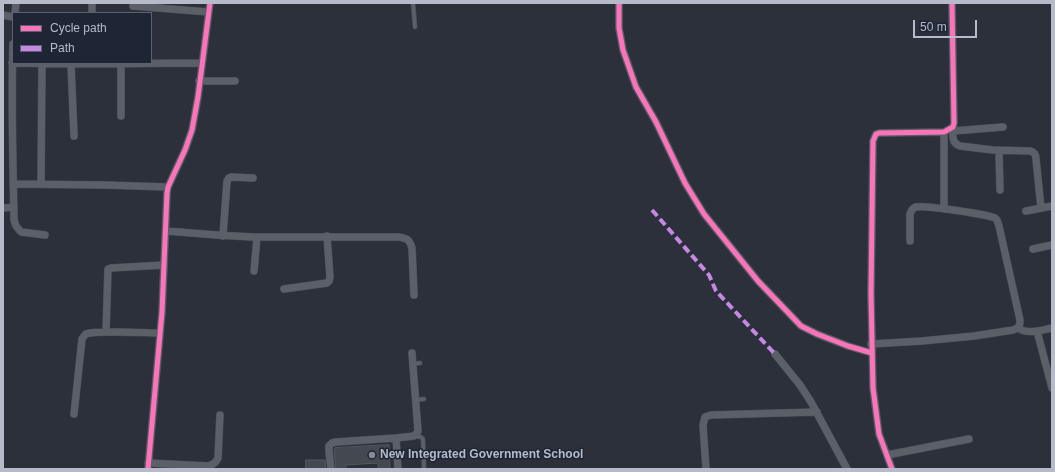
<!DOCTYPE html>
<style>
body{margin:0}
#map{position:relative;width:1055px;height:472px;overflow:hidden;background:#2b303a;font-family:Arial,sans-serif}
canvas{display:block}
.frame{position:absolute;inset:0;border:4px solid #b6bbca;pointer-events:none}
.legend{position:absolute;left:12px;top:12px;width:140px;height:52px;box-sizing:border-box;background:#1e2535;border:1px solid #5b6171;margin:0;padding:5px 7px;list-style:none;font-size:12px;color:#b6bbca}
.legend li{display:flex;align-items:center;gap:8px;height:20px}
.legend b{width:20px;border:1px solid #5b6171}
.scale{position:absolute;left:913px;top:20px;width:64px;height:18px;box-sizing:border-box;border:2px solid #b6bbca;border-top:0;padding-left:5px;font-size:12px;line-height:14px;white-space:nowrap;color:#b6bbca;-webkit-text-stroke:3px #1e2535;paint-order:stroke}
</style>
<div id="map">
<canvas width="1055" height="472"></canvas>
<div class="frame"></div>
<ul class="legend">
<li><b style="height:5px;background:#fb73b8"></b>Cycle path</li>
<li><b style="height:5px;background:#c787e3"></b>Path</li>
</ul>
<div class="scale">50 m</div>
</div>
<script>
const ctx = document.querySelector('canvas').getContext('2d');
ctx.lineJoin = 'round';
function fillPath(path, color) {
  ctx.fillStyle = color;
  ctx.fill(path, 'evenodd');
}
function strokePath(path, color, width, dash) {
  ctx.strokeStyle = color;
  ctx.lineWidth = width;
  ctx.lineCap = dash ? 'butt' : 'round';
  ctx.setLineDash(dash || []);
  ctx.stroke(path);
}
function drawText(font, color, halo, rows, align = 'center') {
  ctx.font = font + ' Arial,sans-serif';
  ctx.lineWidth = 3;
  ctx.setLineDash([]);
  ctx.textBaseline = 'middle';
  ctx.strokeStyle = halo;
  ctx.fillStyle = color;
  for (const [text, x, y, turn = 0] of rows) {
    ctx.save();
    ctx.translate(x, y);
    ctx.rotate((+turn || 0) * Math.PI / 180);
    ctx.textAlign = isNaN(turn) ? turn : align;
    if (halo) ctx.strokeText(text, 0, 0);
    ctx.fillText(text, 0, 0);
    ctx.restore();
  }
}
const building = new Path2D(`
 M389 445 390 469H378V463L346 465V469H336L334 452 335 448Z
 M306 460H325L326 469H306Z`);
const service = new Path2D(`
 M413 3 415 27
 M413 364 420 363
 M415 400 424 399
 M415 436 421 437 423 439 424 469`);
const minor = new Path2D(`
 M619 3V28L623 50 636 87 656 122 685 183 704 214 758 281 801 326 817 334 848 346 872 353
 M133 6 209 12
 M15 13 16 3
 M92 13V3
 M3 15 13 17
 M13 44C11 103 13 161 14 220L16 226 21 232 45 235
 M12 63C75 65 138 63 201 63
 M121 63V116
 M71 64 74 136
 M199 81H235
 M953 127C953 135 951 143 960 146L993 150 1030 151C1034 152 1036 154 1036 159L1041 208
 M953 131 1003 127
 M999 150 1000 190
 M13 184 104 185 168 187
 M41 184 42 64
 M3 208 14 207
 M944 209V132
 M1026 211 1052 206
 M166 231 217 235 252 237H399C408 239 409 239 412 248L414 295
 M223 236 227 181 229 178 231 177 253 178
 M1033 249 1052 245
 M254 271 257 237
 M284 289 327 283 329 281 330 277 327 236
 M1018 328C1028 335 1041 330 1052 328
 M1037 331 1052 388
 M106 332 108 269 111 268 164 265
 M871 344 922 341 974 336 1013 330C1019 328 1020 326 1020 320L999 226 997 220 995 218C985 214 925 205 916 207 912 208 911 211 910 214V241
 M775 354 800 385 811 402 847 469
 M74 414 82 339C83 337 85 335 86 334 95 330 147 333 160 333
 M396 438 398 469
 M887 455 969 439
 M148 463 208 466C213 465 216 463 218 458L220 415
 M148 469 162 312 167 193 168 187 185 150 192 130 198 97 210 3
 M331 469 329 452V446L332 443 336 442 396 438 414 436 416 434 418 431 412 353
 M706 469 703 425 705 417 711 415 817 412
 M892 469 879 434 873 388 871 294 873 141 876 134 879 133 944 132 953 127 954 123 952 3`);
const quiet = new Path2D(`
 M652 210 709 275 716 291 775 354`);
const cycleway = new Path2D(`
 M619 3V28L623 50 636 87 656 122 685 183 704 214 758 281 801 326 817 334 848 346 872 353
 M148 469 162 312 167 193 168 187 185 150 192 130 198 97 210 3
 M892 469 879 434 873 388 871 294 873 141 876 134 879 133 944 132 953 127 954 123 952 3`);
const markers = [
 [372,455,4,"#858a98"]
];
const poiNames = [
 ["New Integrated Government School",380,455]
];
fillPath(building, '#444850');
strokePath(building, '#535861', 1);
strokePath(service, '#494d54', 5);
strokePath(minor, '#494d54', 8);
strokePath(service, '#5b5f68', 3.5);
strokePath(minor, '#5b5f68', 7);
strokePath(quiet, '#c787e3', 4, [8, 4]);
strokePath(cycleway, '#fb73b8', 5);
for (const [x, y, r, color] of markers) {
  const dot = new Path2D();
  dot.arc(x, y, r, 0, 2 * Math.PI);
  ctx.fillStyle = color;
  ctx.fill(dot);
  strokePath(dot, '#1e2535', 1.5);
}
drawText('bold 12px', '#b6bbca', '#1e2535', poiNames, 'left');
</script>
